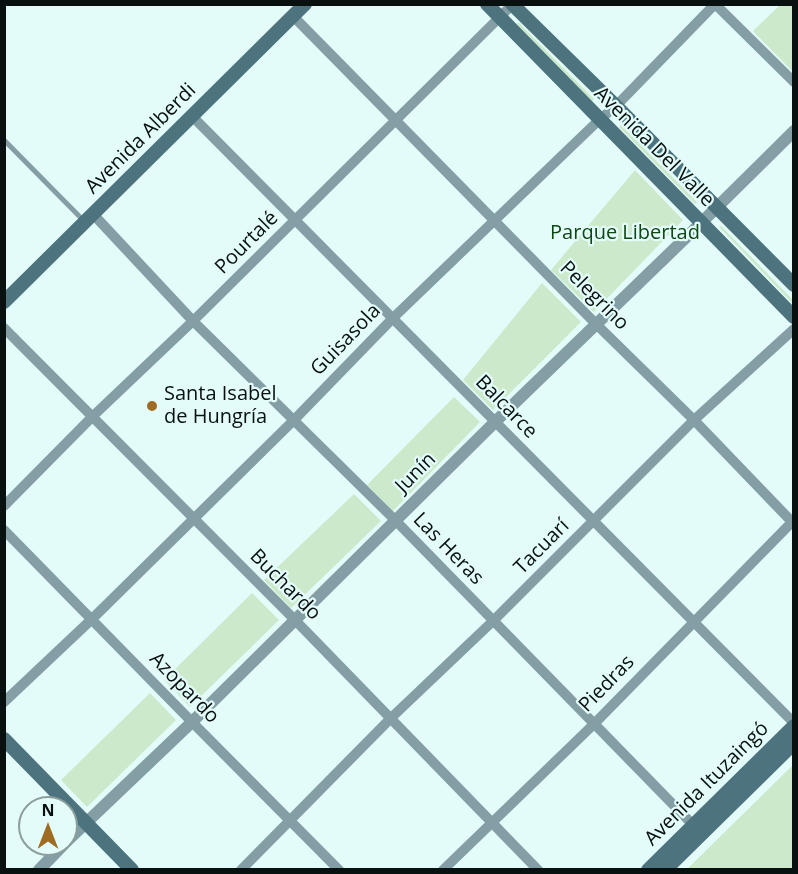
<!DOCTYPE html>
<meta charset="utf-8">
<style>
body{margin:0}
#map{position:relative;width:798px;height:874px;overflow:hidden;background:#e3fcfa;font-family:"Open Sans",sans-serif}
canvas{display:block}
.frame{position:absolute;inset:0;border:6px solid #081110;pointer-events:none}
.north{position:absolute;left:18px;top:796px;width:60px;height:60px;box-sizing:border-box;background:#e3fcfa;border:2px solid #8b9e9c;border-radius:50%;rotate:0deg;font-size:16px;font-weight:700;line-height:24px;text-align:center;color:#081110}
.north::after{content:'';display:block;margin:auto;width:21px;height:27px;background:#9e6c22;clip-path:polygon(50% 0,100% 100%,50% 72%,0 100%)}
</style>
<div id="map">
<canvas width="798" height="874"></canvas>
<div class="frame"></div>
<div class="north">N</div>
</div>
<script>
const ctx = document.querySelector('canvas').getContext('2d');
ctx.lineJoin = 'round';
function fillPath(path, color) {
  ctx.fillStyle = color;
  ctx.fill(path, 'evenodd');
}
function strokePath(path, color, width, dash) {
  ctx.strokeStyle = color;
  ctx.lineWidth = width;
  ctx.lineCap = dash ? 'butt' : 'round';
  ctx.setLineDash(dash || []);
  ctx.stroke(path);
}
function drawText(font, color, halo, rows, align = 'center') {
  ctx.font = font + ' "Open Sans",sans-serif';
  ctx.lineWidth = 4.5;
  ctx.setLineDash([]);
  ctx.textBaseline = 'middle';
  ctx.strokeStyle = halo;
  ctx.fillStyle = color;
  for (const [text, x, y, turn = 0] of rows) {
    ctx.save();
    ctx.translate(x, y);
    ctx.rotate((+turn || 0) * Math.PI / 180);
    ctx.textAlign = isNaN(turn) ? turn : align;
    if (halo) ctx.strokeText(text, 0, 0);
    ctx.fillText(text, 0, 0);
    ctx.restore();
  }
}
const green = new Path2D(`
 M781 4 793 5V72L753 31Z
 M518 22 594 99 592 101 517 24Z
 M621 125 697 202 695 204 619 127Z
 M635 170 683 220 594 312 551 270Z
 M721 226 793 300V304L719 227Z
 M542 283 581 322 493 410 463 380Z
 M454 397 480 422 393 511 367 485Z
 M354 494 381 521 291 608 264 580Z
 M252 593 279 620 190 707 164 680Z
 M150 693 176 720 87 807 61 780Z
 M793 765V869H687Z`);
const service = new Path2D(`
 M4 140 83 220`);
const minor = new Path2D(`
 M715 4 794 82
 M293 16 596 324 694 420 794 524
 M192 116C393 318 593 521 794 723
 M93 214 193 321 396 521 698 830
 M4 328 294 619 538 870
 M4 506 92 417 193 321 513 4
 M4 530 192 722 339 870
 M4 702 92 619 294 420 394 317 599 120 616 106 715 4
 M241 870 391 718 493 621 694 420 794 329
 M443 870 594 724 794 520`);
const tertiary = new Path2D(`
 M66 842 192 722 495 422 701 223 794 131
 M39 870 64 844`);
const secondary = new Path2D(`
 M487 4 794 317
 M512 4 616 106 794 285
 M4 302 305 4
 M4 739 132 870
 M648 870 794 726
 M665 870 794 743`);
const markers = [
 [152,406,6,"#9e6c22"]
];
const streetNames = [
 ["Avenida Alberdi",141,139,-45],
 ["Avenida Del Valle",654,147,45],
 ["Pourtalé",247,243,-45],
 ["Pelegrino",594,296,45],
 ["Guisasola",346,340,-46],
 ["Balcarce",506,407,46],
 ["Junín",416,473,-45],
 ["Tacuarí",542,547,-45],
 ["Las Heras",448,549,46],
 ["Buchardo",285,585,45],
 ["Piedras",607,684,-46],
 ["Azopardo",184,688,46],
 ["Avenida Ituzaingó",707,784,-45]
];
const parkNames = [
 ["Parque Libertad",625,233]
];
const poiNames = [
 ["Santa Isabel",164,394],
 ["de Hungría",164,417]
];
fillPath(green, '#cce9cb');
strokePath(service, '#839ea5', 5);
strokePath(minor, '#839ea5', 10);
strokePath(tertiary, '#839ea5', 12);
strokePath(secondary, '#4c737e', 14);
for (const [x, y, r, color] of markers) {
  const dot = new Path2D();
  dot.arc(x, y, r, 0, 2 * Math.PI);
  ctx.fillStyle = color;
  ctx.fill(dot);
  strokePath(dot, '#e3fcfa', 2);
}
drawText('20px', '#081110', '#e3fcfa', streetNames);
drawText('20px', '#0f4714', '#e3fcfa', parkNames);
drawText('20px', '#081110', '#e3fcfa', poiNames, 'left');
</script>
